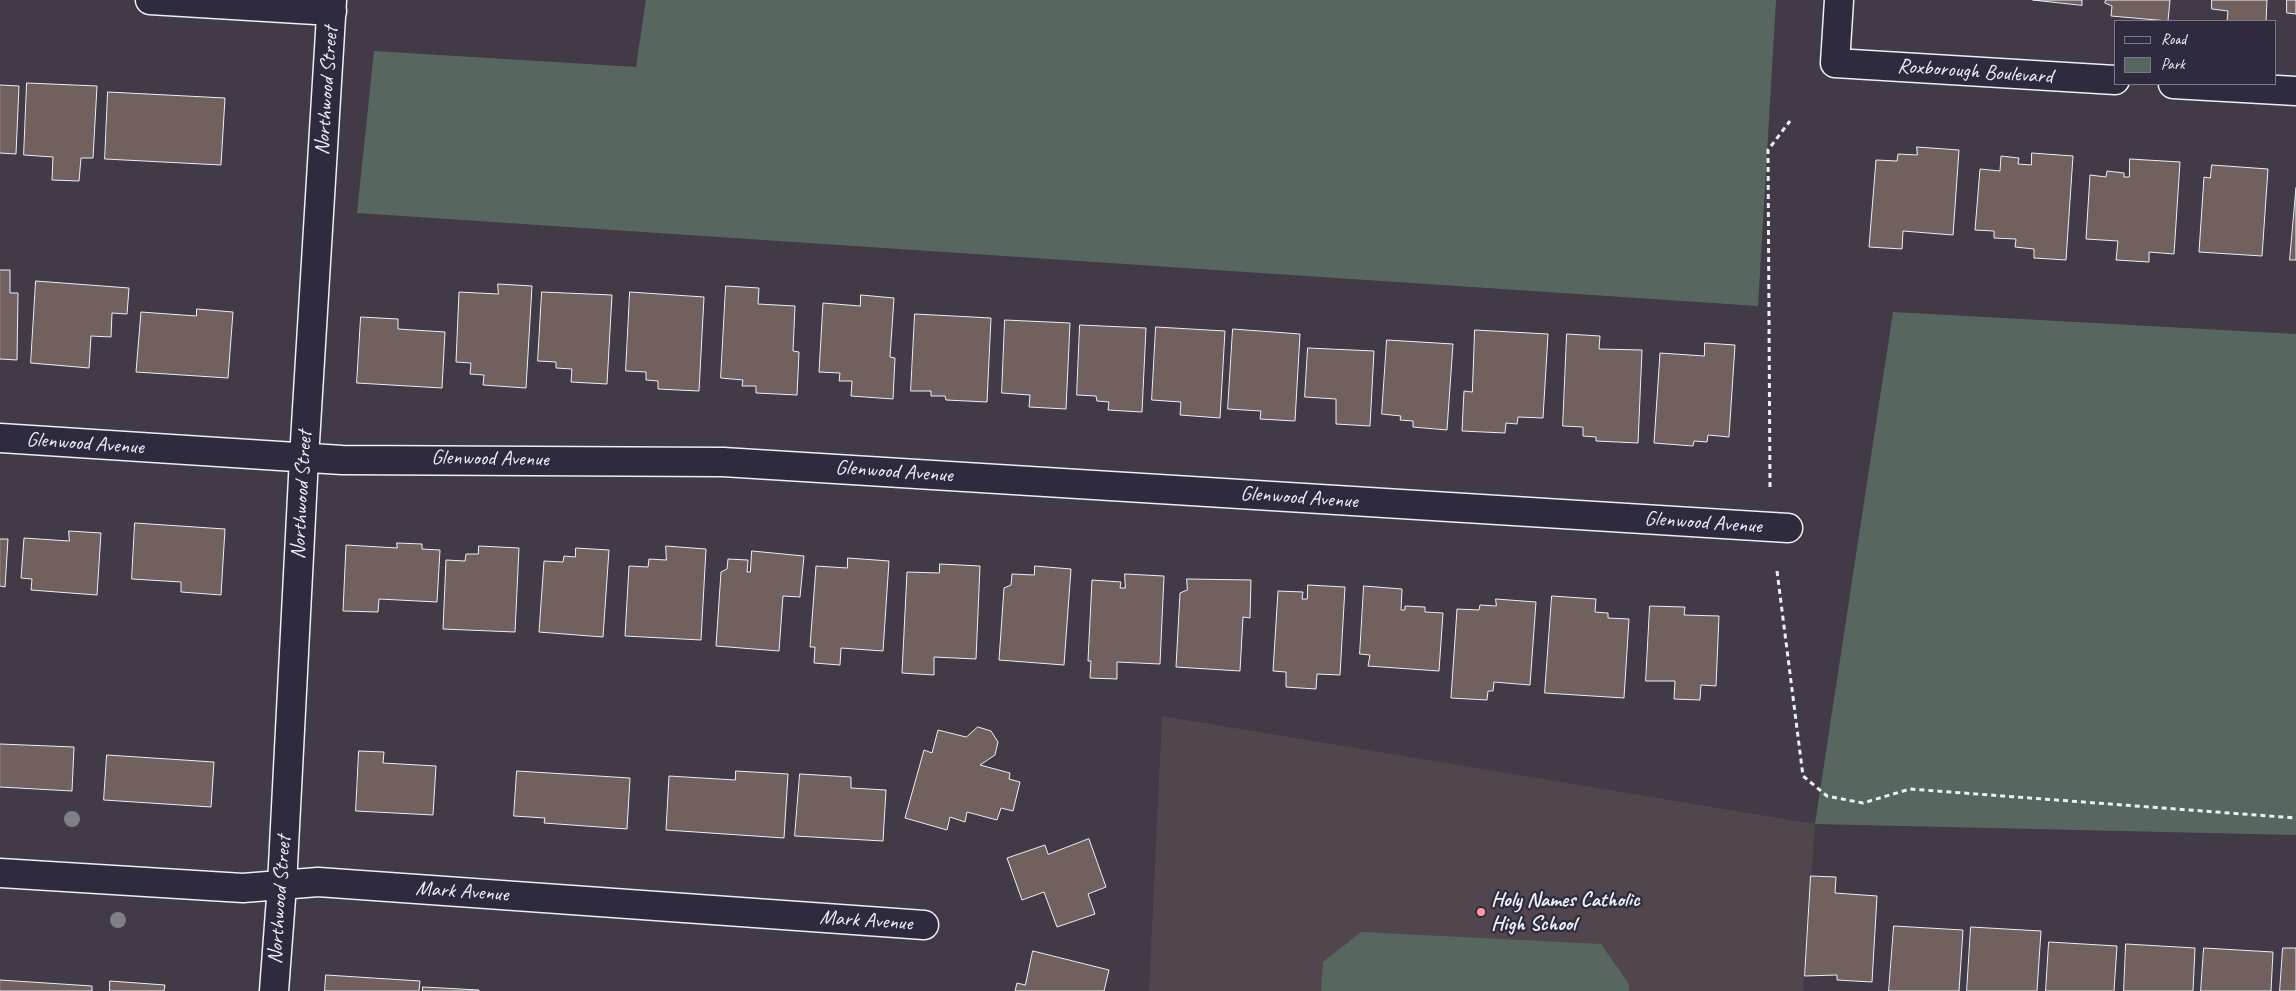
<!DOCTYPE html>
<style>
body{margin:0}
#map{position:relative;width:2296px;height:991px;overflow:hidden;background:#433a47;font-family:Caveat,sans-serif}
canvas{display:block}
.legend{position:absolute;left:2114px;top:20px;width:162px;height:65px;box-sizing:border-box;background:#2f2a3d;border:1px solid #797a88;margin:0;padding:6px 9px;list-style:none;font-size:15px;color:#e8f1f8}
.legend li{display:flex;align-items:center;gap:10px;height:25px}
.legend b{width:25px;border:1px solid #797a88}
</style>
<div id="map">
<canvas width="2296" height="991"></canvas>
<ul class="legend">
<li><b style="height:6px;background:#2f2a3d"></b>Road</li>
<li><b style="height:14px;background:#57675f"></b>Park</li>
</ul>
</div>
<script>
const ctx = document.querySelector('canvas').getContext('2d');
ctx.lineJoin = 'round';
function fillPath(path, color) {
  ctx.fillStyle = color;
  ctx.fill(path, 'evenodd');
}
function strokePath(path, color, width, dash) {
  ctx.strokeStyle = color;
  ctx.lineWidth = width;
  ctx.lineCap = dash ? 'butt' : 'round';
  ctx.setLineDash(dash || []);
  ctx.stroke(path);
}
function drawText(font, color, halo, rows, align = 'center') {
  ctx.font = font + ' Caveat,sans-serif';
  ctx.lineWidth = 4.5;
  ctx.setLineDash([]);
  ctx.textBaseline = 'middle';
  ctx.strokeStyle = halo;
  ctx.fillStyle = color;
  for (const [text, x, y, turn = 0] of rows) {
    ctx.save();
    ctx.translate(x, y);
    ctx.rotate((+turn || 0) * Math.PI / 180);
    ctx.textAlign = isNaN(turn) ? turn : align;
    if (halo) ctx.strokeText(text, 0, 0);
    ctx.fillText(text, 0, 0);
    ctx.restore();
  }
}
const built = new Path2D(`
 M1162 716 1815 824 1803 991H1149Z`);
const green = new Path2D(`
 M646 0H1776L1758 306 357 213 374 51 636 67Z
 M1893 312 2296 334V835L1815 824Z
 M1361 932 1601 944 1629 984V991H1321L1323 962Z`);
const building = new Path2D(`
 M2033 0H2082V5Z
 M2106 0H2170L2168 21 2111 16 2112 6 2105 3Z
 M2212 0H2267L2266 21H2227L2228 11 2212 9Z
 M2287 0H2296V14L2287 13Z
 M27 83 97 86 93 158H81L79 181 52 180 53 157 24 155Z
 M0 85 19 86 16 154 0 153Z
 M108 92 225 98 221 165 105 159Z
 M1917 147 1959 150 1953 235 1903 231 1902 249 1869 247 1876 160 1897 161 1898 154 1917 155Z
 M2032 153 2073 156 2066 260 2034 258V249L2015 247 2016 239 1994 238V231L1975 230 1980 169 2000 171 2001 156 2019 158 2018 164 2031 165Z
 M2130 159 2180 162 2174 254 2149 252V262L2116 260 2118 241 2086 239 2090 175 2106 177 2107 171 2124 173V177H2129Z
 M2212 165 2268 169 2262 256 2199 252 2204 177 2210 178Z
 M2296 188V260H2290Z
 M0 270H10V293H18L17 360 0 359Z
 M36 281 129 288 127 314 112 313 111 337 91 336 89 368 31 363Z
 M498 284 532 286 526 388 483 385 484 375 470 374 471 363 456 362 459 292 498 294Z
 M726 286 759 288 758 304 795 306 793 351 799 352 797 395 756 393V386H742L743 380 721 378Z
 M542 292 612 295 607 384 571 382 572 369 556 368V362L538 361Z
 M630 292 704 297 699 391 658 389V381L646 380V372L626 371Z
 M861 295 894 298 890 357 895 358 893 399 851 396 852 381H839L840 373 819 372 823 303 860 306Z
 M197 309 233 312 228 378 136 372 141 312 196 316Z
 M915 314 991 318 987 402 946 400 945 396H931V391H911Z
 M361 317 398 319V329L445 332 442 388 357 383Z
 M1005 320 1070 323 1066 409 1029 407 1030 395 1002 393Z
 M1080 325 1146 328 1142 412 1108 410 1109 402 1097 401 1096 396 1077 395Z
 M1156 327 1225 331 1220 418 1180 415 1181 402 1152 400Z
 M1233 329 1300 334 1295 421 1260 419 1261 411 1228 409Z
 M1475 330 1548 334 1543 418 1518 417 1517 424 1506 423 1505 433 1462 431 1464 391 1472 392Z
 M1567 334 1600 336 1599 349 1642 350 1638 443 1596 441V437L1583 436V427L1563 426Z
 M1387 340 1453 344 1447 430 1413 427V421L1400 420 1401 416 1382 414Z
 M1705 343 1735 345 1729 437 1708 435 1707 442 1694 441 1693 446 1654 443 1660 353 1704 356Z
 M1308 348 1374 351 1370 426 1336 424V399L1305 397Z
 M135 523 225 529 221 595 181 592V582L132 579Z
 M69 531 101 533 97 595 31 590 32 579 21 578 24 538 69 541Z
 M0 539H8L5 587 0 586Z
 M397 543 422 544V549L440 550 437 602 379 599 378 612 343 611 346 545 397 548Z
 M479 546 519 548 515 632 443 629 446 560 465 561 466 554H478Z
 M666 546 706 549 701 640 625 636 629 566 648 567 649 559 666 560Z
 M576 548 609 550 603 637 539 632 544 561 563 562 564 556 575 557Z
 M752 551 804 556 800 597 783 596 779 651 716 646 721 572 727 569 728 559 748 560 747 572H750Z
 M848 558 889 561 883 651 841 648 840 665 814 663 815 647H810L816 566 847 568Z
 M940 564 980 566 976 659 934 657V675L902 673 907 572 939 573Z
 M1035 566 1071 569 1064 665 999 660 1004 588 1011 585 1012 574 1034 575Z
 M1125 574 1164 576 1160 664 1117 662V679L1090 678 1091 661H1088L1092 580 1121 582 1120 588H1125Z
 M1187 579 1251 580 1250 618 1243 617 1240 671 1176 667 1180 593 1187 590Z
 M1308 585 1345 587 1340 675 1317 674 1316 689 1286 687V672L1273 671 1278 591 1303 592 1302 599H1307Z
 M1364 586 1402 589 1401 610H1405V606L1425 607V612L1443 613 1439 671 1368 666 1370 655 1360 654Z
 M1552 596 1596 599 1595 612 1608 613V618L1629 619 1624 698 1545 693Z
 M1496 599 1536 602 1530 685 1494 682 1493 691H1488L1487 700 1451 698 1457 609 1479 610 1480 605 1496 606Z
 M1650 606 1685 607 1684 615 1719 616 1716 686 1701 685 1700 700 1674 699 1675 681H1646Z
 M978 727 991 731 998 742 995 755 980 765 1010 773 1009 779 1020 782 1013 811 1001 808 997 820 967 812 965 822 950 817 947 830 905 818 924 750 932 753 938 730 966 737Z
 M0 744 74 747 72 791 0 787Z
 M359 751 384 752 383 763 436 766 433 815 356 811Z
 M107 755 214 762 211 807 104 800Z
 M517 771 630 778 627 829 544 823 545 818 514 816Z
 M736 771 788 774 784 838 666 830 669 776 735 780Z
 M800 774 851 777V788L886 790 883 841 795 836Z
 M1089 839 1106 887 1088 894 1095 914 1057 927 1044 892 1022 900 1007 858 1045 845 1048 854Z
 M1811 876 1836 877 1835 893 1877 896 1872 982 1837 980V975L1805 976Z
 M1894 926 1963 930 1959 991H1889Z
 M1971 927 2041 931 2037 991H1967Z
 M2049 942 2117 946 2114 991H2046Z
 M2126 944 2195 948 2193 991H2124Z
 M2204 948 2273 952 2271 991H2201Z
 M2283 948H2296V991H2280Z
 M1033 951 1109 970 1104 991H1015L1017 983 1025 985Z
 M326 975 420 981 419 991H325Z
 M0 980 92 986V991H0Z
 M110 981 165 985 164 991H110Z
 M423 987 479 990V991H423Z`);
const path = new Path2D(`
 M1770 487 1768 150 1790 121
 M1777 571 1803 776 1827 796 1863 803 1910 789 2296 818`);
const minor = new Path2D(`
 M150 0 332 11
 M1839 0 1835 63 2115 80
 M2173 84 2296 91
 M0 438 342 460 723 462 1788 528
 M0 873 243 888 318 882 924 925
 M274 991 282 885 304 458 332 0`);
const trees = [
 [72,819],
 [118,920]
];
const markers = [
 [1481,912,5,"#ff9aa2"]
];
const streetNames = [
 ["Roxborough Boulevard",1975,72,4],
 ["Northwood Street",327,91,-86],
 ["Glenwood Avenue",85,444,4],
 ["Glenwood Avenue",490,459,1],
 ["Glenwood Avenue",894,472,4],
 ["Northwood Street",302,495,-87],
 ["Glenwood Avenue",1299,498,4],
 ["Glenwood Avenue",1703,523,4],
 ["Mark Avenue",462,892,4],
 ["Northwood Street",280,900,-86],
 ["Mark Avenue",866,921,4]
];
const poiNames = [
 ["Holy Names Catholic",1491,900],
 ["High School",1491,924]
];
fillPath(built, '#51454e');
fillPath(green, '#57675f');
fillPath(building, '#71605e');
strokePath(building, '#e8f1f8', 1);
strokePath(minor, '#e8f1f8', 31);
strokePath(path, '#e8f1f8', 3, [5, 4]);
strokePath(minor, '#2f2a3d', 28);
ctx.fillStyle = '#7e8087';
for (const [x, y] of trees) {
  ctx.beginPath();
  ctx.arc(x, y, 8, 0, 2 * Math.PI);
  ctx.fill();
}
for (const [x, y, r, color] of markers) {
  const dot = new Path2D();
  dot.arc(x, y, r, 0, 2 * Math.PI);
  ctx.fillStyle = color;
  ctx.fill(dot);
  strokePath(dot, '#2f2a3d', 2);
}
drawText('21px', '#e8f1f8', '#2f2a3d', streetNames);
drawText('bold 21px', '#e8f1f8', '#2f2a3d', poiNames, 'left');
</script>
